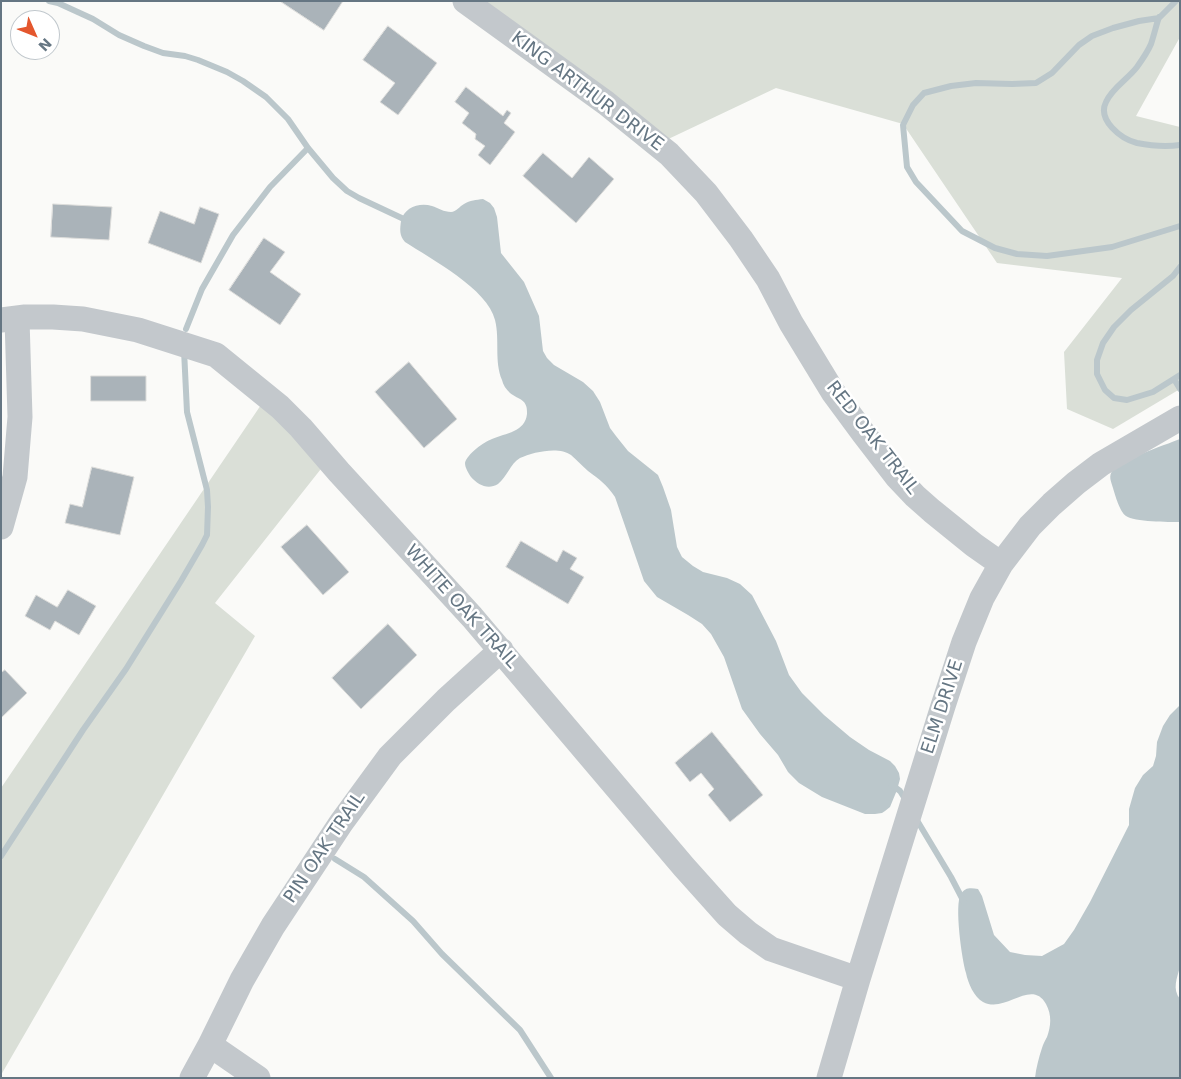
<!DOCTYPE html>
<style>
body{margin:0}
#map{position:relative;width:1181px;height:1079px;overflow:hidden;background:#fafaf8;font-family:"DejaVu Sans",sans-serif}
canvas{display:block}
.frame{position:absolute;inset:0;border:2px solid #657683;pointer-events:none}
.north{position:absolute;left:10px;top:10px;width:50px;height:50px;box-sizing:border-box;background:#fff;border:1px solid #c1c8cd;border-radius:50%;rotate:134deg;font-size:14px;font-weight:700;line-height:20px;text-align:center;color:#657683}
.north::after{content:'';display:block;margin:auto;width:18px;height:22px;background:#e4572e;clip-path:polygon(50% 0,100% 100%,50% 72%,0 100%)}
</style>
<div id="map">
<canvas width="1181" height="1079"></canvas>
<div class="frame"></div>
<div class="north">N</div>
</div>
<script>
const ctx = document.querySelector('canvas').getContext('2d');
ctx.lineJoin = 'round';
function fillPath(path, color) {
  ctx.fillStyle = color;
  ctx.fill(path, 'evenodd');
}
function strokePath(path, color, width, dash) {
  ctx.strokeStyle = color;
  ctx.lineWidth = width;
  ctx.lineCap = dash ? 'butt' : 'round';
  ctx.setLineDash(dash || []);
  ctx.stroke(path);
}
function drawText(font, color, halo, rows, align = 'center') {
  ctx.font = font + ' "DejaVu Sans",sans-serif';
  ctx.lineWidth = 5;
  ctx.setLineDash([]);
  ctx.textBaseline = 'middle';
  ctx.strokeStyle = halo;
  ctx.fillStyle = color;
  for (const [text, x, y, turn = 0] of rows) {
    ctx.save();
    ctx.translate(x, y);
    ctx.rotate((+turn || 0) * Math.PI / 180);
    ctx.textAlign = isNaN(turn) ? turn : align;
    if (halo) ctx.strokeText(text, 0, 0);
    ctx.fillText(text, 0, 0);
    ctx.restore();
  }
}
const green = new Path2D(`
 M453 1H1180V37L1136 116 1180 127V389L1113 429 1067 409 1064 352 1122 278 997 263 903 124 776 88 662 142Z
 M265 399 328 460 215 603 255 636 1 1075V788Z`);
const water = new Path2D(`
 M483 199 490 203 494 208 497 217 501 253 524 282 539 316 543 351 547 358 554 365 583 382 593 391 600 402 610 428 616 436 628 451 658 475 663 487 671 510 677 547 682 557 693 566 703 572 727 578 740 584 752 595 776 641 789 675 802 693 824 715 850 737 869 750 890 761 895 766 899 773 900 779 897 790 890 807 885 811 882 813 875 814H865L822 797 799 783 788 772 778 755 760 734 742 709 724 657 711 634 702 624 688 615 657 597 644 581 615 497C607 485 599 479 588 471 582 466 577 460 571 455 559 446 533 452 520 458 510 464 507 477 498 484 488 490 478 485 471 477 469 474 465 468 465 463 467 454 484 442 492 439 506 433 525 432 527 414 528 399 519 400 510 393 506 389 503 385 502 380 494 361 500 340 495 320 488 289 431 259 405 242 399 235 400 229 401 221 404 207 420 202 432 206 438 208 444 212 451 212 456 212 460 206 464 204 470 200 476 200 483 199Z
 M1180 439V522C1169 522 1134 522 1126 516 1120 512 1115 495 1113 488 1111 481 1108 476 1113 470 1124 458 1163 446 1180 439Z
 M1180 705V967C1177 978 1172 989 1180 999V1078H1035C1036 1068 1039 1057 1042 1048 1043 1044 1045 1041 1047 1037 1051 1026 1052 1015 1046 1004 1031 978 1006 1014 983 1002 974 997 968 983 966 973 962 960 954 904 961 894 965 887 971 888 978 889L982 896 994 935 1010 952 1025 955 1042 956 1064 944 1074 930 1090 902 1129 825V809L1135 788 1143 775 1153 766 1156 756 1157 742 1163 726 1170 715Z`);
const stream = new Path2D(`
 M49 1 58 3 93 19 119 35 144 46 163 53 185 56 198 60 227 72 243 81 266 97 288 119 308 148 333 178 347 191 359 198 408 221
 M1176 1 1159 18 1139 21 1113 28 1092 36 1079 45 1052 73 1036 83 1012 84 976 83 951 86 924 93 913 105 903 125 907 167 916 182 962 231 995 248 1017 254 1047 256 1112 247 1180 226
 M1159 17C1156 26 1154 35 1151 44 1148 51 1142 60 1137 67 1128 79 1112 88 1106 102 1097 120 1121 139 1137 143 1152 146 1166 147 1180 145
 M1180 267 1173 276 1131 310 1114 327 1103 343 1097 360V374L1105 390 1114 398 1127 400 1153 392 1180 375
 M186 329 202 289 233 235 270 187 308 148
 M1174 379 1180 389
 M892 785 900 791 907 802
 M915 817 951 877 964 902
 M1 856 83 730 126 669 181 581 202 545 207 535 208 507 207 490 187 412 184 350
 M335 859 364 877 413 921 442 954 520 1030 551 1078`);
const building = new Path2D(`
 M280 1H343L324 30Z
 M388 26 437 63 398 115 380 102 395 83 363 60Z
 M466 87 503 116 507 110 511 113 504 123 515 132 490 165 478 155 485 146 475 139 476 134 462 123 469 113 455 102Z
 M543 153 572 178 589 157 614 179 576 223 523 176Z
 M53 204 112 207 109 240 51 237Z
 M200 207 219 214 201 263 148 243 160 211 194 224Z
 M264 238 285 252 270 272 301 294 280 325 229 290Z
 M409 362 457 419 424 448 375 392Z
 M91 376H146V401H91Z
 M92 467 134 477 120 535 65 523 70 504 82 507Z
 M307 525 349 572 323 595 281 547Z
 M521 541 557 562 563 550 577 558 570 569 584 577 568 604 506 567Z
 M68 590 96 606 79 635 55 621 50 630 25 616 36 595 57 607Z
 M388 624 417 655 361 709 332 678Z
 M5 670 27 693 1 718V673Z
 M712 732 763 795 730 822 708 795 714 789 701 773 690 782 675 763Z`);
const street = new Path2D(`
 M465 1 606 103 669 154 706 193 741 239 768 279 791 323 833 392 864 434 897 477 915 496 932 511 974 545 1001 564
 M1 320 25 317H53L83 319 138 330 216 355 280 407 301 428 339 472 472 617 684 867 727 915 748 933 771 949 858 979
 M1 527 15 477 20 417 17 319
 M210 1045 258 1078
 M192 1078 210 1045 242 980 273 926 341 823 390 756 446 700 501 650
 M829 1078 858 979 943 706 964 642 982 598 1001 564 1030 526 1052 504 1076 483 1101 464 1180 418`);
const streetNames = [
 ["KING ARTHUR DRIVE",587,92,37],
 ["RED OAK TRAIL",872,438,52],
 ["WHITE OAK TRAIL",461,607,48],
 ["ELM DRIVE",943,707,-72],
 ["PIN OAK TRAIL",325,848,-56]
];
fillPath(green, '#dadfd7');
fillPath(water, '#bbc7cb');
strokePath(stream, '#bbc7cb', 6);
fillPath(building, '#aab3b9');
strokePath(building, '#dcdcda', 1);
strokePath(street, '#c3c8cc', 25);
drawText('18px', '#657683', '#fff', streetNames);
</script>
